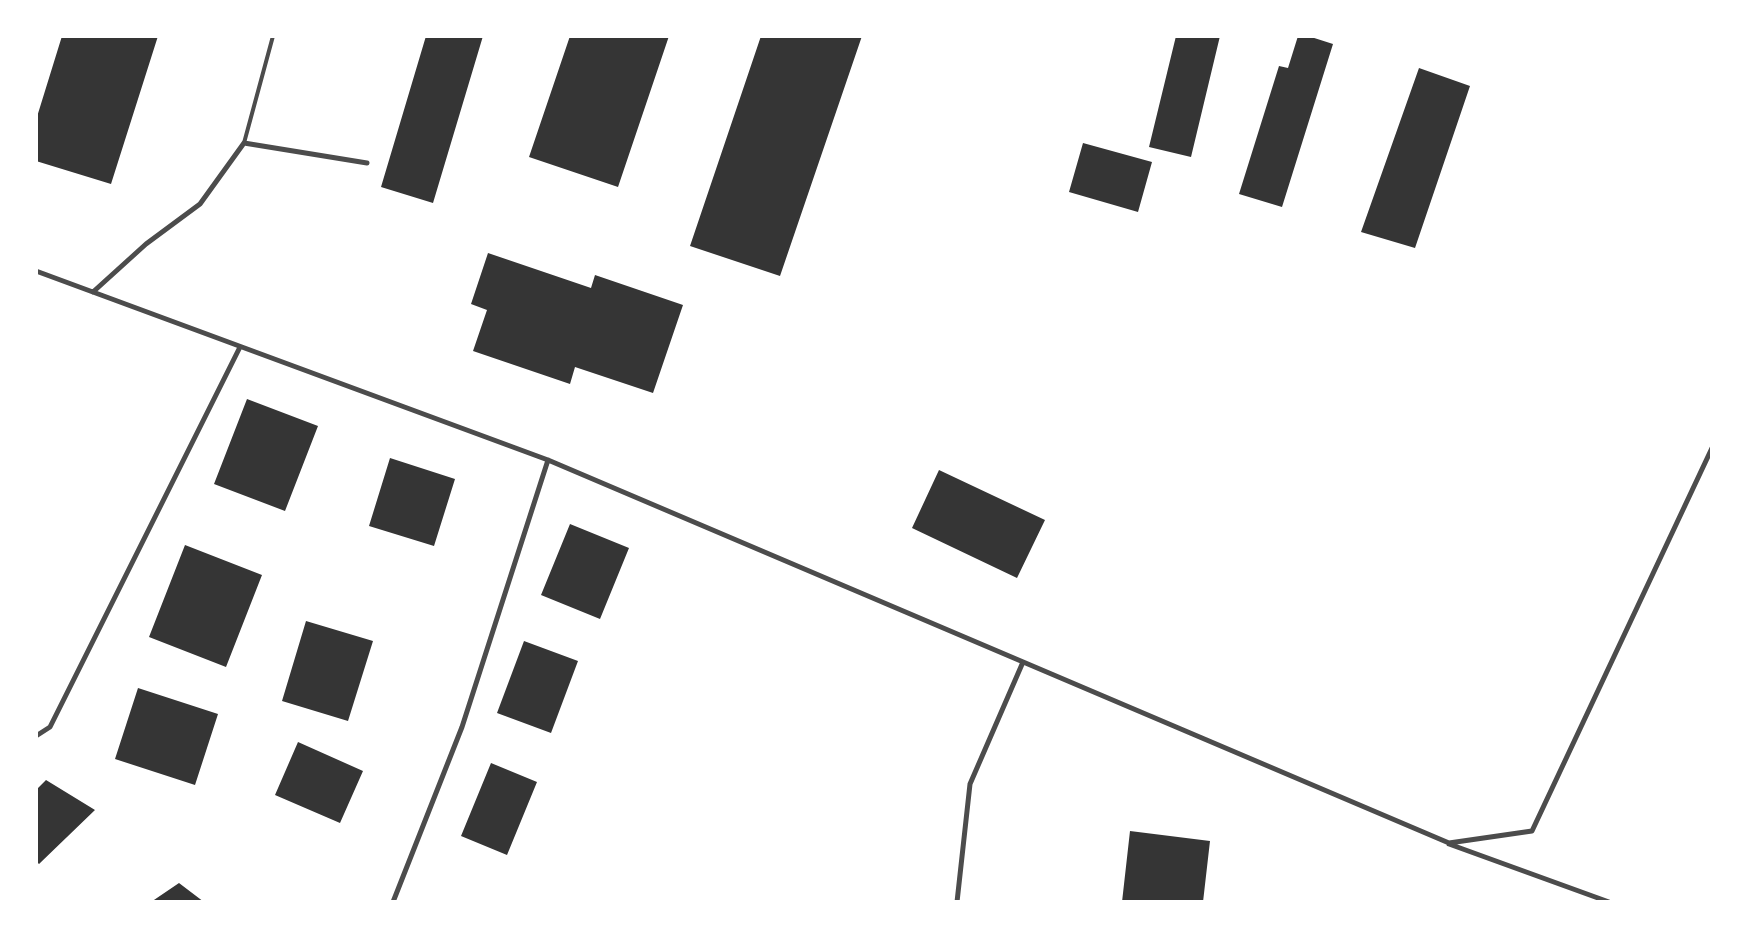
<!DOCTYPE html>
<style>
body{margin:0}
#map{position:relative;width:1748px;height:938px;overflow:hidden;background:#fff;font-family:Barlow,sans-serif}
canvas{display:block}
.frame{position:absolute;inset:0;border:38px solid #fff;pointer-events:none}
</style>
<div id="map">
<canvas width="1748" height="938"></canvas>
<div class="frame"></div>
</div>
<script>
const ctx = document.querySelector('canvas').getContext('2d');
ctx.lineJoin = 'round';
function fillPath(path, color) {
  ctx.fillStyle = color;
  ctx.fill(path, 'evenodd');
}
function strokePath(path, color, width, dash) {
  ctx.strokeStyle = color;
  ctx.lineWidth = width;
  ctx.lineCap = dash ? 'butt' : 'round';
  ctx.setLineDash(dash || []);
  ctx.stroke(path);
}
const building = new Path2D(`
 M62 36H158L111 184 36 161V120Z
 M426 36H483L433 203 381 187Z
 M570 36H669L618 187 529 157Z
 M761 36H862L780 276 690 246Z
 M1176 36H1220L1191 157 1149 147Z
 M1298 36H1308L1333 44 1282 207 1239 194 1279 66 1288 68Z
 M1419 68 1470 86 1415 248 1361 232Z
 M1083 143 1152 162 1138 212 1069 192Z
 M488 253 591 288 595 275 683 305 653 393 575 367 570 384 473 351 487 310 471 304Z
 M247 399 318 426 285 511 214 484Z
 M390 458 455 479 434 546 369 526Z
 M939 470 1045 520 1017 578 912 528Z
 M570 524 629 548 600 619 541 595Z
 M185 545 262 575 226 667 149 637Z
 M306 621 373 641 348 721 282 701Z
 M524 641 578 661 551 733 497 713Z
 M138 688 218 714 195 785 115 759Z
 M298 742 363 771 340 823 275 795Z
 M491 763 537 782 507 855 461 836Z
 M46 780 95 810 39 864 36 861V790Z
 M1130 831 1210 841 1203 902H1122Z
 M179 883 204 902H151Z`);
const service = new Path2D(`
 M244 143 273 36`);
const minor = new Path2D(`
 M36 271 548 460 1449 843 1532 831 1712 448
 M93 292 146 244 200 204 244 143 367 163
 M36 736 50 727 240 347
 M1449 844 1609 902
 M393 902 462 727 548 460
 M957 902 970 784 1023 662`);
fillPath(building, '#353535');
strokePath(service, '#4c4c4c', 4);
strokePath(minor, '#4c4c4c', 5);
</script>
